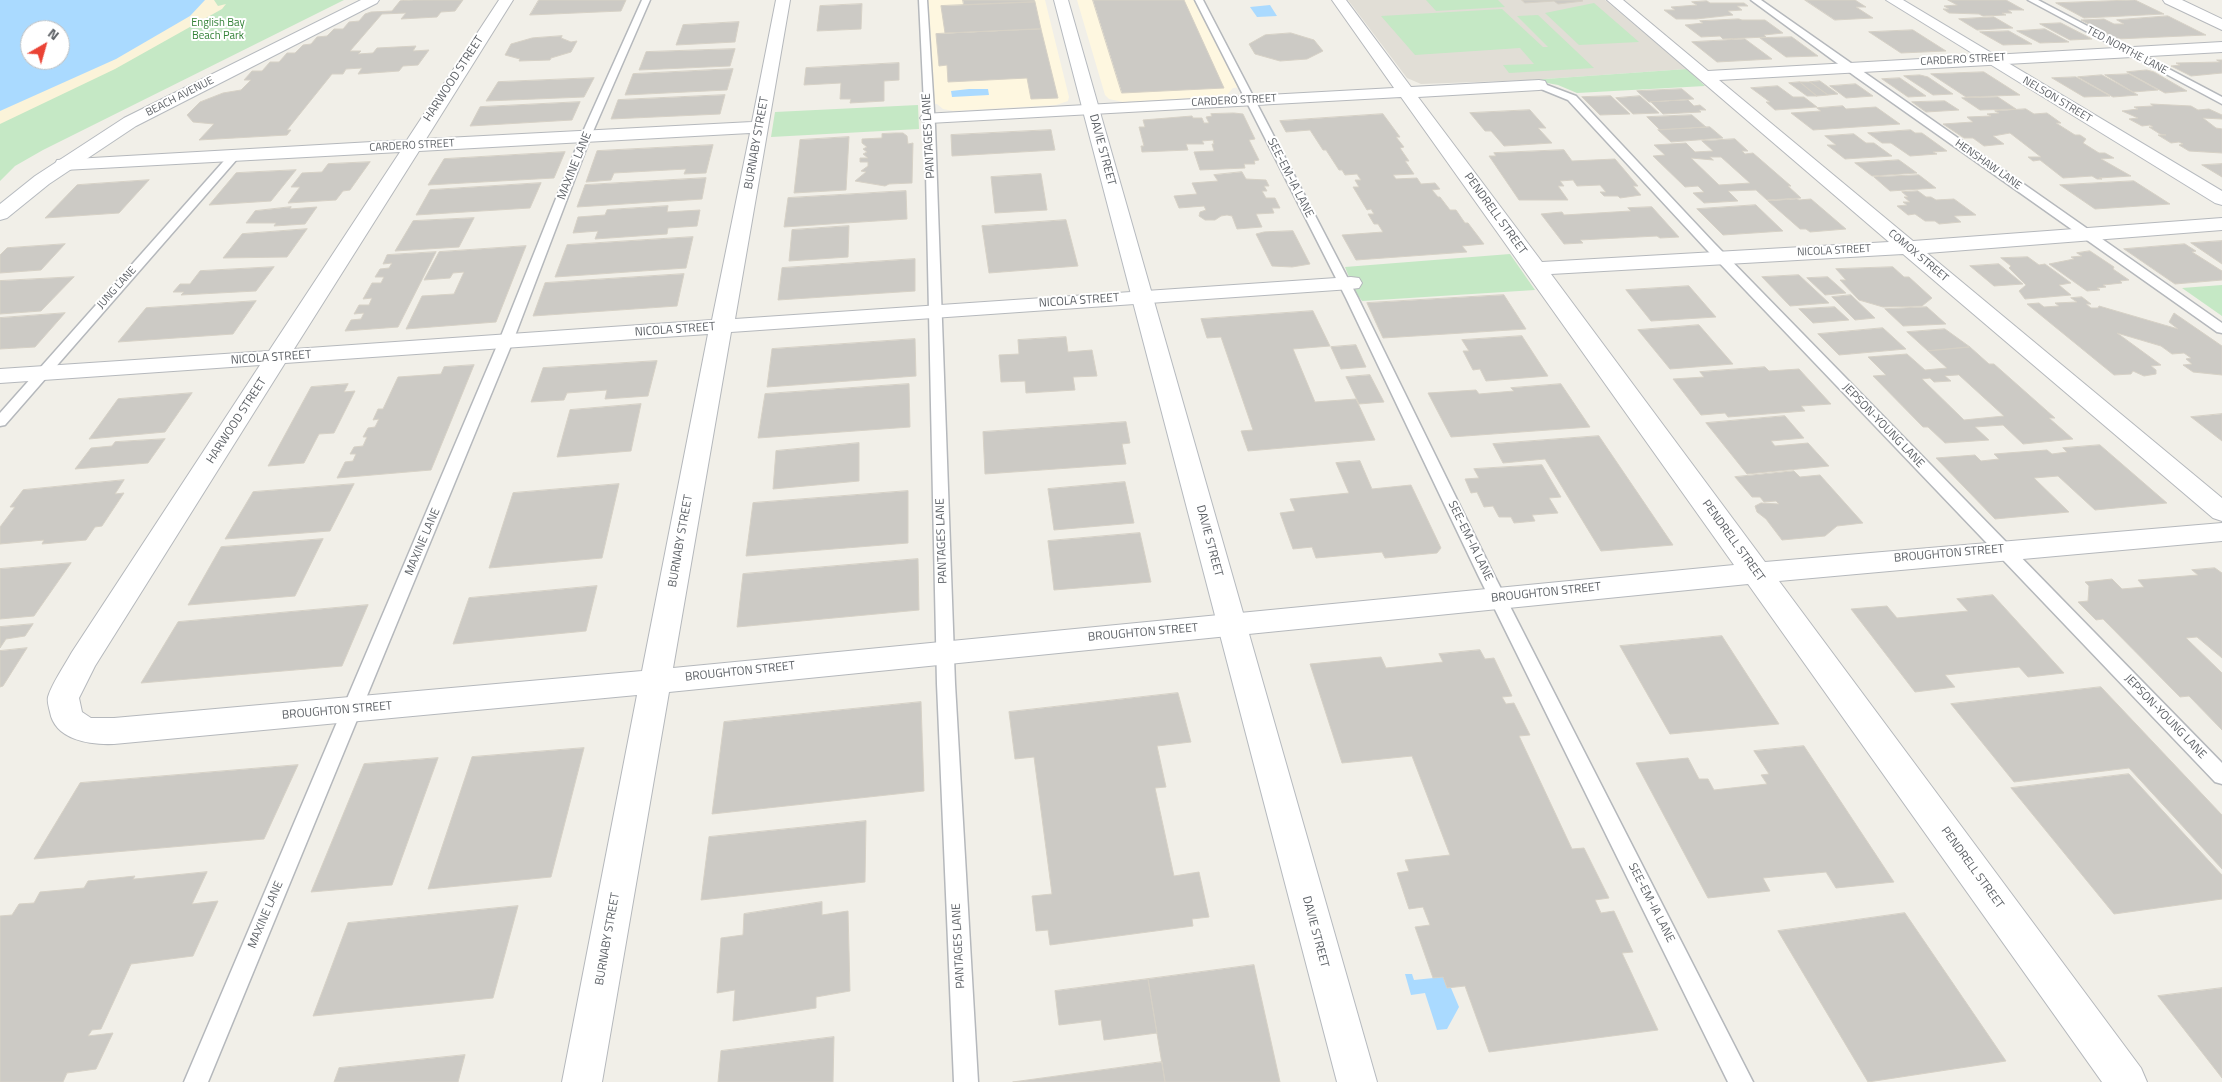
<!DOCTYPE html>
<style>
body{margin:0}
#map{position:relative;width:2222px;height:1082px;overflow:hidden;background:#f1efe8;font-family:"Titillium Web",sans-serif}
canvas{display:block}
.north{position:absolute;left:20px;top:20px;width:50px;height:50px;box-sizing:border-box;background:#fff;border:1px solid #bfc1c3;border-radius:50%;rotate:38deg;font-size:14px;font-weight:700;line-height:20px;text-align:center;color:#5f6368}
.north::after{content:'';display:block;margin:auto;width:18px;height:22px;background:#ea4335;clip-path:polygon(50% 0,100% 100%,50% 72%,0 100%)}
</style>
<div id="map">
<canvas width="2222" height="1082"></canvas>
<div class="north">N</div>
</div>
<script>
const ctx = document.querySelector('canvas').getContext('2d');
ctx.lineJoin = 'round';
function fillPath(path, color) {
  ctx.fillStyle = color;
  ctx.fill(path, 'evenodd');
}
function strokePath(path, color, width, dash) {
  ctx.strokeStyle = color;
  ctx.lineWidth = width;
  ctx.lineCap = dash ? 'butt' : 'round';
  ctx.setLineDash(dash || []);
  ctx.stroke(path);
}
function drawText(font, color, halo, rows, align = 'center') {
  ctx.font = font + ' "Titillium Web",sans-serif';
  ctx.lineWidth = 4;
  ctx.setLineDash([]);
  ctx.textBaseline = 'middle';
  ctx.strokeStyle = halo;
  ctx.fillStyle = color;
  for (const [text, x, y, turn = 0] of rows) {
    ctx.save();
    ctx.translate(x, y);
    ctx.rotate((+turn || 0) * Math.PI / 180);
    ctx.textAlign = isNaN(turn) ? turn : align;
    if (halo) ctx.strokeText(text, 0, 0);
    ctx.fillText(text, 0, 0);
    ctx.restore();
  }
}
const commercial = new Path2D(`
 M923 0H1045L1069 97 1068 101 1056 105 953 111 943 109 937 104 928 105Z
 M1077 0H1199L1244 87 1233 88 1226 96 1123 102 1109 99 1105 95Z`);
const education = new Path2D(`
 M1348 0H1605L1687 69 1531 80 1421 84 1407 78Z`);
const green = new Path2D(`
 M205 0H344L43 150 15 166 0 181V111Z
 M1426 0H1498L1505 7 1436 11Z
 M1594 3 1639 42 1579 45 1545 13Z
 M1502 9 1543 47H1548L1517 16 1538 15 1594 68 1509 73 1503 65 1534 64 1520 48 1415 55 1381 16Z
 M1687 69 1705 86 1577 93 1558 85 1531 80Z
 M918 105 919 129 771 137 775 112Z
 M1510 254 1535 290 1362 301 1354 290 1345 267Z
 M2222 285V316L2182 288Z`);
const sand = new Path2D(`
 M181 0H214L218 6 226 4 222 9 115 69 0 124V91Z`);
const water = new Path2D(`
 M0 0H205L190 16 116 59 0 111ZM30 30H60V60H30Z
 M1270 5 1277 16 1257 17 1250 7Z
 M969 89H988L989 95 952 97 951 91Z
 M1405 974H1412L1414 980 1443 977 1447 988H1451L1459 1007 1447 1029 1437 1030 1425 993 1411 995Z`);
const building = new Path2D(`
 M414 0H463L455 11 441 12 437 17 401 19 406 13 382 14 350 51H361L358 54 373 53 377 48 416 46 413 51 429 50 418 65 403 66 399 71 358 74 362 68 346 69 343 74H332L287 130H291L287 135 199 140 214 124 193 122 187 115 200 102 223 93 241 90 251 80H244L252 71H262L270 62H279L287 53H295L303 45 311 44 317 37 327 36 334 29H343L349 22 359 21 365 14 371 12 392 11 400 1Z
 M539 0H626L621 11 530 15Z
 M963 0H1034L1035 2 964 5Z
 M1093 0H1184L1224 88 1122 93Z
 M1522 0H1582L1583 1 1558 4 1554 1 1525 3Z
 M1805 0H1855L1866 7H1856L1873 18 1835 20Z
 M1948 0H2006L2024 10H2008L2012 13H2002L2006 15 1983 16 1979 14 1949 13 1943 9H1949L1944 6 1957 5Z
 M2135 0 2164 14 2084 18 2056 3Z
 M1707 1 1710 3H1744L1748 6H1737L1742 10 1728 11 1733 15 1696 19H1676L1664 10H1675L1671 7 1697 5 1692 2Z
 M1035 2 1041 29 945 33 941 6Z
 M862 4 861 29 817 31 820 6Z
 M2168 16 2206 35 2117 39 2081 20 2104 19 2114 24H2124L2117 20Z
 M1994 17 2013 28 1977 30 1959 19Z
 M1739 19 1742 20H1765L1783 33 1764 35 1766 37 1723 39 1720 36 1701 37 1685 25 1703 23 1700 21Z
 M739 22 735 42 676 45 683 25Z
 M2061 23 2092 39 2070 40 2040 24Z
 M1041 29 1058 98 1031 99 1027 78 948 82 947 65 939 66 936 34Z
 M2045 29 2069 42 2040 43 2017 31Z
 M1913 30 1946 51 1901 53 1869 32Z
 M2009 31 2032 44 2003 45 1980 32Z
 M1291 33 1314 40 1323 51 1307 59 1280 61 1255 54 1249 44 1265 35Z
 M562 36 561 38 571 42 577 41 571 52 551 58 550 60 519 61 520 59 505 55 511 44 532 38Z
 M1792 37 1818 56 1786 57 1760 38Z
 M1745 39 1772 59 1717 62 1692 42Z
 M735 49 730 66 639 70 646 52Z
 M2217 60H2222V73L2191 76 2171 66 2180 65 2176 63 2220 62Z
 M899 63V80L884 81V101L850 103 851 99H840L841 83 804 85 806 68Z
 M733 69 727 90 625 95 633 74Z
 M2147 70 2154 72 2187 91 2165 93 2127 72Z
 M1984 72 2020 95 1966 97 1931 74Z
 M2129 74 2158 90 2133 92 2105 75Z
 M1920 75 1928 77 1953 94 1933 95 1904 76Z
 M2102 75 2138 95 2113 97 2078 77Z
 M2076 77 2110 96 2084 97 2052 78Z
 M594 78 584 97 486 101 498 82Z
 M1900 78 1926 96 1908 97 1882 79Z
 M1820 81 1838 94 1828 95 1810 82Z
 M1800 82H1810L1828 95 1817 96Z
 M1800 82 1817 96H1807L1789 83Z
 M1856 84 1873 96 1846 98 1830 86Z
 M1778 86 1793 97H1804L1817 107 1775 110 1766 102H1770L1751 88Z
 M1682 89 1694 99 1649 102 1637 91Z
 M725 95 720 114 611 119 618 100Z
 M1611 96 1630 114 1600 115 1582 97Z
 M1640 96 1659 113 1633 114 1616 98Z
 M1998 97 2016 109 1980 110 1962 98Z
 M1688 100 1694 106 1700 105 1706 110H1699L1701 112 1663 114 1651 102Z
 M1945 101 1959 110 1926 112 1912 102Z
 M580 102 572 120 470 126 480 107Z
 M2151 104 2191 106 2198 110 2209 109 2222 115V119L2203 118 2216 128 2222 129V153L2189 151 2179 145 2183 144 2179 142 2171 143 2158 135H2166L2160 134 2149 127H2153L2150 125 2142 126 2129 119 2138 118 2122 111 2138 109 2134 107 2153 106Z
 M1843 106 1846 109 1876 107 1900 124 1813 130 1791 113 1821 111 1817 108Z
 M2026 109 2034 114 2047 113 2061 123H2056L2075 135H2080L2086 139 2083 143 2099 153H2105L2114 158 2101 159 2131 176 2099 178 2102 179H2097L2092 176 2063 178 2040 160 2033 161 2028 157H2041L2010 133 1993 136 2004 144 1984 146 1973 138H1964L1943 124 1973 122 1967 117 1991 116 1987 114 1999 113 1995 111Z
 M1530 110 1546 128H1538L1552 143 1504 146 1491 131H1485L1470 113Z
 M1234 113 1243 114 1255 139 1249 140 1259 160 1254 161 1255 164H1244L1245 168 1200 170 1194 152 1214 151 1212 144H1214L1213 140 1202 141 1204 144H1186L1188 150 1142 152 1141 146H1144L1139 127H1145L1143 120 1192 116 1193 118H1202L1204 123H1209L1206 117 1212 116 1211 114Z
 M1383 114 1400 137H1396L1404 147 1400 148 1409 161H1405L1414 174 1393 175 1396 179 1417 178 1421 184 1435 183 1440 189 1432 190 1438 197H1440L1450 210H1456L1465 223H1468L1484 244 1462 246 1467 252 1356 260 1342 235 1383 232 1378 224H1374L1368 214H1374L1371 209 1367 210 1353 187H1359L1355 180H1361L1357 174 1345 175 1342 170H1339L1326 150H1323L1310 130 1286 132 1280 121Z
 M1692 115 1706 127 1660 130 1647 117Z
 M1710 127 1723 138 1671 142 1658 130Z
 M1051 130 1055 150 952 156 951 135Z
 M1911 130 1915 133H1922L1947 151 1933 152 1937 154 1910 156 1891 143H1882L1868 133Z
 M895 133H903L907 136 908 144 913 143 912 183 889 184 885 186 855 181 866 172 861 171 868 166V162H860V158H868L863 154 867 152 863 149 867 147 862 143V139L882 138V134Z
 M1854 134 1866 143H1874L1892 156 1845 159 1827 145H1836L1825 136Z
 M849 137 846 190 794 193 800 140Z
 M1735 139 1748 151H1742L1745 154 1753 153 1791 186H1788L1801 198 1767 200 1756 190 1728 191 1738 201 1704 203 1693 193 1704 192 1698 186 1685 187 1653 156 1665 155 1654 145 1686 143 1695 152 1713 151 1702 141ZM1710 157H1721L1750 183 1719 185 1691 158 1713 160Z
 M713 145 706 173 684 174 686 169 614 173 611 180 586 182 597 151Z
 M1564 150 1572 161 1615 159 1638 186H1633L1641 195 1620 198 1618 196H1604L1600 192H1606L1600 185 1577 186 1573 180 1560 181 1564 186H1558L1568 200H1519L1489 156H1496L1494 153Z
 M565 152 554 178 428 185 444 159Z
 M1899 160 1917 173 1872 176 1855 163Z
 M370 162 350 190 343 191 336 200 288 203 300 187H291L302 173 322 172 328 164Z
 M2222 164V177L2202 165Z
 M296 170 271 201 209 205 236 173Z
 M1242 172 1246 179 1266 180 1269 186H1264L1267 191H1262L1266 198H1275L1280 208H1272L1274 213 1256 214 1262 227 1237 229 1232 216 1227 215 1221 216 1215 220H1205L1199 216 1200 212 1206 210 1204 206 1179 208 1174 196 1197 194 1192 183 1218 181 1214 175Z
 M1041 174 1047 210 995 213 991 177Z
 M1919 175 1936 188 1890 191 1874 177Z
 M706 178 702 199 577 207 585 185Z
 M149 180 119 213 45 218 77 185Z
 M2134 181 2170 204 2095 209 2060 185Z
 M541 183 530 208 416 215 430 190Z
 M906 191 907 219 784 227 788 198Z
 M1918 191 1926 197H1931L1936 200 1954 199 1976 215 1954 216 1961 222 1939 224 1935 221H1925L1915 214 1908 215 1897 206 1907 205 1903 202H1910L1904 197H1908L1902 192Z
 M1797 199 1799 200 1811 199 1846 229 1810 232 1806 229H1800L1768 201Z
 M1756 205 1783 231 1723 235 1697 209Z
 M668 206 667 212 700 210 697 226 668 228 667 234 595 239 598 231 573 233 578 217 605 215 607 210Z
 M291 207 290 209 317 207 305 224 274 226 276 223H246L255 211Z
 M1652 207 1679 237 1660 238 1657 236 1580 240 1583 243 1564 244 1541 214 1562 212 1564 215 1631 211 1628 208Z
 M474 218 459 247 395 251 413 221Z
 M1066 220 1078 266 989 273 982 226Z
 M849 226 848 257 789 261 792 230Z
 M307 229 287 257 223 258 242 234Z
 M1293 231 1310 264 1292 267 1272 266 1256 234 1264 232Z
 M693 237 686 268 555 277 567 245Z
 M2222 241V264L2191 243Z
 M65 244 41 270 0 273V255L7 248Z
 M2185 244 2196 251 2192 252 2222 271V280L2175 284 2124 249Z
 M526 246 496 322 406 329 422 296 454 294 464 272 453 273 450 278 424 280 439 252Z
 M2090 251 2114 267 2113 269 2129 280 2120 281 2122 283 2103 285 2106 287 2097 288 2100 290 2087 291 2049 264 2074 259 2071 257 2082 256 2077 253Z
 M436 252 398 327 345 331 351 320 361 319 364 313 354 314 359 305H369L372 298 363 299 372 283H381L384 277H375L380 269 389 268 392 263 383 264 387 255Z
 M2028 257 2039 265 2045 264 2071 283 2059 285 2071 295 2025 299 2019 291 2026 285 2009 268 2011 266 2001 258Z
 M915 259V291L778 300 782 268Z
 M1999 264 2023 284 1994 286 1970 266Z
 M274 267 256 291 181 295 184 292H173L180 284H190L200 271Z
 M1893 267 1904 277H1909L1932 298 1922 306 1883 307 1859 300 1840 280H1846L1836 269Z
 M684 274 677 306 533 316 545 283Z
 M1799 275 1829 303 1790 306 1762 277Z
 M74 277 41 311 0 314V281Z
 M1828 277 1846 293 1825 295 1807 278Z
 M1689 286 1716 317 1651 321 1626 290Z
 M1504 295 1526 329 1383 338 1367 303Z
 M1851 295 1875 318 1855 320 1832 297Z
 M2082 297 2091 304H2086L2091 308H2098L2099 306 2178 329 2169 322 2174 313 2222 346V375L2193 372 2183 365 2192 364 2186 359 2191 358 2184 353 2172 354 2161 346 2117 333 2161 365 2151 366 2156 370V374L2144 376 2133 371 2131 374 2114 375 2027 304 2039 303 2044 307 2059 306 2055 303 2077 302 2071 298Z
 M256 301 233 334 118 342 146 308Z
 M1835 307 1849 320 1813 323 1799 309Z
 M1927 307 1946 324 1903 326 1885 309Z
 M1313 311 1330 346 1293 349 1315 402 1356 399 1375 440 1248 451 1241 431 1253 430 1221 337 1207 338 1201 319Z
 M65 313 35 347 0 349V318Z
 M1699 325 1733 364 1670 369 1638 330Z
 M1883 328 1906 349 1839 355 1818 334Z
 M1945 329 1970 347 1928 351 1907 332Z
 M1522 336 1548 376 1486 381 1480 369 1473 370 1463 351H1469L1462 340Z
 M1066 337 1068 352 1092 350 1097 376 1073 377 1075 390 1026 393 1025 381 1001 382 999 355 1019 354 1018 340Z
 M915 339 916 376 767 387 772 349Z
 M1356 345 1366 367 1341 369 1331 347Z
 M1970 347 1989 364H1994L2055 418H2049L2073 439 2023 444 2003 425 1975 427 1989 440 1945 443 1928 427H1923L1873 376 1886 375 1868 357 1907 354 1925 370 1947 368 1928 351ZM1959 375 2004 416 1964 420 1922 379 1930 378 1934 382 1951 381 1945 376Z
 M657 361 648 396 605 399 607 390 567 393 564 400 531 402 543 368Z
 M474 365 431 470 337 478 345 462 353 461 356 454H350L354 447 363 446 367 437H363L368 428 375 427 379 419 373 420 378 409H383L398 377 441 374 444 367Z
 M1765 367 1769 371 1799 369 1831 404 1801 406 1805 411 1728 417 1725 413 1701 415 1673 379 1704 377 1700 372Z
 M1370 375 1384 402 1359 404 1346 377Z
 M348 384 344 392 355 391 334 433 319 434 304 463 268 466 311 387Z
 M909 384 910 427 758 438 765 394Z
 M1561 384 1590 427 1451 437 1428 393 1476 390 1479 394 1514 391 1511 388Z
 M192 393 165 432 89 439 118 399Z
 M641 404 631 451 557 457 570 410Z
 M2222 414V441L2191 417Z
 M1785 416 1804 438 1771 441 1775 446 1808 443 1829 466 1747 474 1706 423Z
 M1126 422 1130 443 1122 444 1126 464 985 474 983 432Z
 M1599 436 1673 545 1601 551 1545 459 1503 463 1493 444Z
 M165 439 148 463 75 469 91 448 112 446 115 442Z
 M859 443V481L773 489 776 451Z
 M2100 445 2167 503 2095 510 2058 476 2034 478 2069 512 1995 519 1936 458 1975 455 1981 461 1999 459 1994 454 2047 450 2052 454 2067 452 2063 448Z
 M1360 461 1372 489 1411 485 1441 548 1437 553 1385 558 1382 552 1316 558 1312 547 1293 549 1280 513 1295 511 1290 499 1349 493 1336 463Z
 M1542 465 1561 497 1549 498 1558 513 1532 515 1535 521 1514 523 1511 517H1499L1493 506 1484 507 1477 492 1471 493 1465 479 1479 478 1474 469Z
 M1794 471 1800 477 1820 475 1863 523 1837 526 1825 536 1782 540 1766 519 1757 512 1755 506 1761 503 1779 504 1776 501 1764 502 1760 497H1752L1735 477Z
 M124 480 115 494 124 493 102 526 95 527 86 540 42 544 44 540 0 544V527L15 507H10L23 490Z
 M1125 482 1134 523 1054 530 1048 489Z
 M354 484 330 531 225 539 253 492Z
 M619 484 602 558 489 568 513 493Z
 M908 491V543L746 556 753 503Z
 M1140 533 1151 582 1054 590 1048 541Z
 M323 539 295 596 188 605 221 547Z
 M918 559 919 610 737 627 743 574Z
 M71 563 34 616 0 619V569Z
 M2215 568 2222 573V658L2197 637 2186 638 2222 673V730L2189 696 2180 697 2103 619 2096 620 2078 602 2088 601 2089 586 2085 582 2112 579 2122 589 2144 587 2138 580 2198 575 2192 570Z
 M597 586 586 631 453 644 469 598Z
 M1993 595 2064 673 2028 677 2019 667 1945 675 1955 687 1915 692 1851 609 1887 606 1897 618 1968 611 1957 599Z
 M368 605 342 666 141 683 178 622Z
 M33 624 25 636 6 639 0 648V627Z
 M1722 636 1779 724 1670 734 1620 646Z
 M27 648 3 686 0 687V651Z
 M1480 650 1485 659 1494 658 1512 696 1502 697 1506 704 1514 703 1530 735 1519 736 1572 849 1584 848 1609 898 1595 900 1601 913 1614 911 1633 952 1622 953 1658 1030 1489 1052 1465 986 1447 988 1443 977 1433 978 1415 927 1430 925 1423 907 1409 909 1397 873 1409 871 1405 860 1450 855 1412 756 1342 763 1310 664 1381 657 1386 668 1443 662 1439 654Z
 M2101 687 2222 815V869L2129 768 2014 782 1951 704Z
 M1178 693 1191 742 1157 746 1166 787 1155 788 1174 876 1199 872 1209 917 1192 919 1193 926 1050 945 1048 930 1036 931 1032 896 1052 894 1034 757 1015 759 1009 712Z
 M921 702 924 791 712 814 724 722Z
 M1804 746 1894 882 1836 888 1826 872 1763 878 1770 891 1708 898 1636 763 1688 758 1699 779H1708L1714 790 1767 784 1761 775 1769 774 1754 751Z
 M584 748 551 877 428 889 472 757Z
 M438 758 392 885 311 892 364 764Z
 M298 765 264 839 34 859 80 783Z
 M2129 774 2222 875V899L2114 914 2011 788Z
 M866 821 865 882 701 900 709 837Z
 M207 872 192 904 218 901 193 956 131 964 101 1029 92 1030 88 1036 113 1033 96 1069 67 1073 63 1082H0V916L12 915 19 904 34 903 40 892 84 888 88 881 135 876 133 879Z
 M822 902V915L848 911 850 991 816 997V1008L733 1021 735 990 717 993 721 938 743 935 744 914Z
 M518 906 493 998 313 1016 348 923Z
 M1905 913 2006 1061 1868 1082 1778 931Z
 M1254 965 1280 1082H1165L1148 979Z
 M1148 979 1157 1033 1104 1040 1101 1020 1059 1025 1055 991Z
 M2222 988V1078L2158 996Z
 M834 1037 833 1082H718L721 1051Z
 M465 1055 458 1082H334L339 1068Z
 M1162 1062 1165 1082H1013Z`);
const lane = new Path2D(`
 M642 0H650L591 136 513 341 208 1082H184L499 341 581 136Z
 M919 0H927L935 126 955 684 978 1082H954L937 684 925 126Z
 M1195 0H1203L1358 298 1494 575 1753 1082H1728L1478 575 1346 298Z
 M1751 0H1761L2222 323V333L2217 332 1856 77Z
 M2028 0H2038L2222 97V104Z
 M1539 82 1576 96 1714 243 2222 763V784L2215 782 1706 249 1568 100 1536 87V83Z
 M234 153 238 154 239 156 238 158 5 425 0 426V413L230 154Z`);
const street = new Path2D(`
 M499 0H513L426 139 752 122 776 0H790L735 319 1351 277 1359 278 1362 283 1359 288 1351 289 731 332 673 668 1734 565 1401 97 929 123 923 122 920 118 923 114 1394 88 1332 0H1346L1411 87 1539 80 1545 81 1547 85 1545 89 1539 90 1418 97 1542 262 1889 242 1607 0H1623L1708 71 2222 42V52L1719 80 1913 241 2222 218V230L1927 253 2222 498V521L2213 518 1903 254 1551 274 1765 562 2222 523V541L1779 581 2141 1068 2147 1082H2102L1748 584 669 692 602 1082H562L637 695 114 744C90 745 55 740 50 712 49 708 47 701 48 697 52 683 65 665 72 652L260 365 0 383V369L269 351 400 152 64 170 57 168 55 164 57 160 407 140ZM750 133 712 320 294 349 419 151ZM708 334 642 671 114 718H91L82 712 79 698 95 666 285 363Z
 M2163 0H2182L2222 19V30L2165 3Z`);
const secondary = new Path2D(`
 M361 0H379L377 3 136 126 49 184 7 218 0 220V204L35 176 124 118Z
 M1054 0H1068L1377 1082H1337Z
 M1886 0H1903L2222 191V205L2215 203Z`);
const farParknames = [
 ["English Bay",218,23],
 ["Beach Park",218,36]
];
const farStreetnames = [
 ["TED NORTHE LANE",2127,51,28],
 ["CARDERO STREET",1963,60,-3],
 ["BEACH AVENUE",180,97,-27],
 ["NELSON STREET",2057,100,31],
 ["CARDERO STREET",1234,101,-3],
 ["CARDERO STREET",412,146,-3],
 ["HENSHAW LANE",1988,165,35],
 ["NICOLA STREET",1834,251,-3],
 ["COMOX STREET",1918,256,40],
 ["JUNG LANE",117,288,-48]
];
const streetNames = [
 ["HARWOOD STREET",454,79,-57],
 ["PANTAGES LANE",929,136,-93],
 ["BURNABY STREET",757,143,-80],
 ["DAVIE STREET",1102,150,75],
 ["MAXINE LANE",575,166,-68],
 ["SEE-EM-IA LANE",1290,178,63],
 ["PENDRELL STREET",1495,214,54],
 ["NICOLA STREET",1079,301,-4],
 ["NICOLA STREET",675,330,-4],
 ["NICOLA STREET",271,358,-4],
 ["HARWOOD STREET",237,421,-57],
 ["JEPSON-YOUNG LANE",1883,426,46],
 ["BURNABY STREET",681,541,-80],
 ["PANTAGES LANE",942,541,-92],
 ["DAVIE STREET",1209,541,75],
 ["SEE-EM-IA LANE",1470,541,64],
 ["PENDRELL STREET",1733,541,54],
 ["MAXINE LANE",423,542,-67],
 ["BROUGHTON STREET",1949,554,-5],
 ["BROUGHTON STREET",1546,593,-6],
 ["BROUGHTON STREET",1143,633,-5],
 ["BROUGHTON STREET",740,672,-6],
 ["BROUGHTON STREET",337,711,-5],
 ["JEPSON-YOUNG LANE",2165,717,46],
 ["PENDRELL STREET",1972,868,54],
 ["SEE-EM-IA LANE",1651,903,63],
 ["MAXINE LANE",266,915,-67],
 ["DAVIE STREET",1315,932,75],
 ["BURNABY STREET",608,939,-80],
 ["PANTAGES LANE",959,946,-93]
];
fillPath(commercial, '#fef7e0');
fillPath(education, '#e1ded6');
fillPath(green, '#c5e8c5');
fillPath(sand, '#fbf3d9');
fillPath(water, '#aadaff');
fillPath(building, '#cccac5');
strokePath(building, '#d6d1c6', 1);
strokePath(lane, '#b5b8bc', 3);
strokePath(street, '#b5b8bc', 2);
strokePath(secondary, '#b6babf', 2);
fillPath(lane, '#fff');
fillPath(street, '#fff');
fillPath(secondary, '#fff');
drawText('11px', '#348238', '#fff', farParknames);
drawText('11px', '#5f6368', '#fff', farStreetnames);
drawText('12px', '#5f6368', '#fff', streetNames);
</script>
